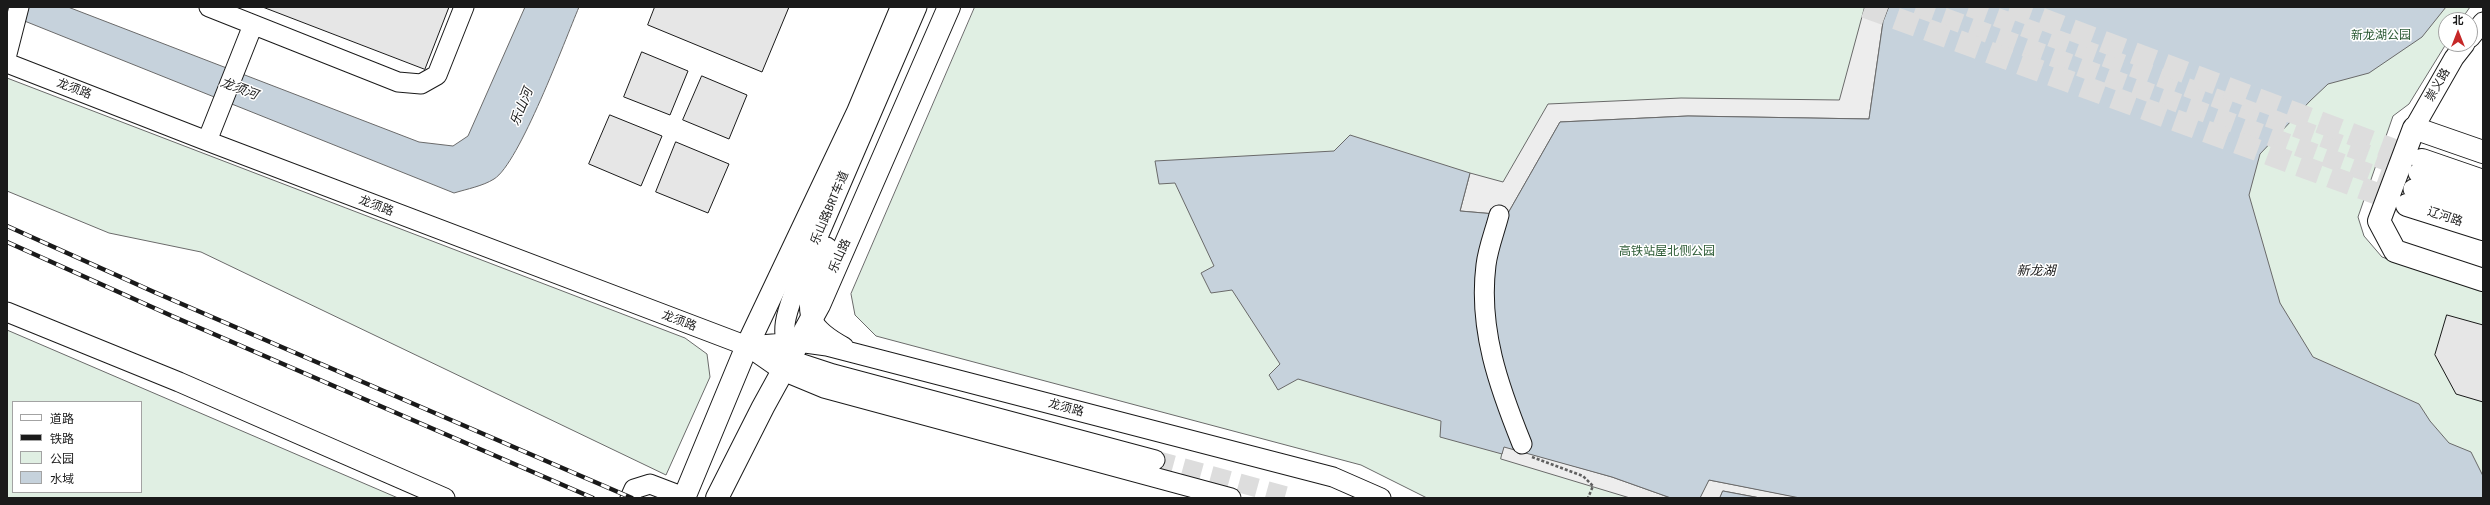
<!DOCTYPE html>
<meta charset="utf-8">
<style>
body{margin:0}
#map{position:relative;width:2490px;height:505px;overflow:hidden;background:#fff;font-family:"Fira Sans Condensed","Noto Sans SC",sans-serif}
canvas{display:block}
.frame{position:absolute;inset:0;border:8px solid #1a1a1a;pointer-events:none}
.legend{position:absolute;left:12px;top:401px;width:130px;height:92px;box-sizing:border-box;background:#fff;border:1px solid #a3a3a3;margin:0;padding:5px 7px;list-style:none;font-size:12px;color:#1a1a1a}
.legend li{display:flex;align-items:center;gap:8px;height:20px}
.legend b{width:20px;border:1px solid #a3a3a3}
.north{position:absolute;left:2438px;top:12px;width:40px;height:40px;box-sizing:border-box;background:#fff;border:1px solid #a3a3a3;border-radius:50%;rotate:0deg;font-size:11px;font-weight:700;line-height:16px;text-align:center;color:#1a1a1a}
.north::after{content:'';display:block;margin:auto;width:14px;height:18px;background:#c62828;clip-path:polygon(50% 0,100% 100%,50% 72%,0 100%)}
</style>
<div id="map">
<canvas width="2490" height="505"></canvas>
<div class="frame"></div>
<ul class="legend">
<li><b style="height:5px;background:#fff"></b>道路</li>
<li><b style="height:5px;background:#1a1a1a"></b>铁路</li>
<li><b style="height:11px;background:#e0efe3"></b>公园</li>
<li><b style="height:11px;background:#c6d2dc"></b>水域</li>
</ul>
<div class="north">北</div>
</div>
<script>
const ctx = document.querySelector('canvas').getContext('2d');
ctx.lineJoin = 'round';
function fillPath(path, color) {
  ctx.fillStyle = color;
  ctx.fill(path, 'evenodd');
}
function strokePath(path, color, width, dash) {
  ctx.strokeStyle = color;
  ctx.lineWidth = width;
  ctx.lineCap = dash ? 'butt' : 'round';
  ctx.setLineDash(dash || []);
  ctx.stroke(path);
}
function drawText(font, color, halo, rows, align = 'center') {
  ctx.font = font + ' "Fira Sans Condensed","Noto Sans SC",sans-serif';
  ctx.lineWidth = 3;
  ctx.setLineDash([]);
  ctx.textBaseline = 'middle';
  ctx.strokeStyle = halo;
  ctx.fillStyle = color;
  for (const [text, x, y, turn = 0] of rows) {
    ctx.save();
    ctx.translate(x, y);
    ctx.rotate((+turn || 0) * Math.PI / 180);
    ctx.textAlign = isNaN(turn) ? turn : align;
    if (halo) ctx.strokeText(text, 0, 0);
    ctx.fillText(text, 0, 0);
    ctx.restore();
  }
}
const green = new Path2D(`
 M975 7H2470L2461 20H2446V44L2409 104 2393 116 2358 217 2364 236 2382 257 2483 291V498H1427L1361 465 876 336 855 315 851 294Z
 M7 78 685 338 707 354 710 377 666 475 201 252 109 233 7 191Z
 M7 330 398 498H7ZM13 402H141V492H13Z`);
const parking = new Path2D(`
 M1865 7H1889L1883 22 1869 119 1688 116 1560 122 1507 215 1460 211 1470 173 1503 182 1548 104 1681 98 1839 100Z
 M1504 446 1612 477 1671 498H1630L1501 459Z
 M1709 480 1797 497 1800 498H1760L1723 491 1720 498H1700Z`);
const water = new Path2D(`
 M7 7H68L419 142 453 146 468 136 525 7H579C565 40 519 164 494 179 483 186 467 189 454 193L7 14Z
 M1889 7H2446L2422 37 2369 73 2328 84 2310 101 2260 154 2249 195 2280 303 2313 357 2419 404 2430 421 2449 443 2471 452 2483 476V498H1800L1709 480 1700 498H1671L1612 477 1504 447 1502 454 1440 437 1441 421 1298 379 1278 390 1269 375 1280 364 1232 290 1211 293 1201 273 1214 266 1175 183 1159 184 1155 161 1334 151 1350 135 1470 173 1460 211 1507 215 1560 122 1688 116 1869 119 1883 22Z
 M1723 491 1760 498H1720Z`);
const building = new Path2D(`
 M263 7H449L425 69Z
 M655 7H789L762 72 648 25Z
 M642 52 688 71 670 115 624 97Z
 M702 76 747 95 729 139 683 120Z
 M610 115 662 136 641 186 589 164Z
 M676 142 729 164 708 213 656 192Z
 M2447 315 2483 325V402L2456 394 2435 355Z`);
const minorTunnel = new Path2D(`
 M1916 7 2413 189
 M1969 7 2413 171
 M1155 460 1294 498`);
const majorTunnel = new Path2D(`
 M1865 7 2405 204
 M2010 7 2421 160`);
const path = new Path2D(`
 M1532 457 1583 476 1593 486 1588 498`);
const minor = new Path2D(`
 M209 7 398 82 421 84 437 75 464 7
 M2470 38 2483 22
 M7 54 19 7
 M7 63 207 141 747 346 783 371 824 388 1231 498
 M2414 128 2454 58 2465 44
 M207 141 253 25
 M2418 173 2483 195
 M2413 189 2483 213
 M1499 215C1495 231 1488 248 1486 265 1478 329 1499 387 1522 444
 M827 247C819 264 803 300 812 319 817 331 833 341 844 347
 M7 312 179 382 445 498
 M747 346 798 342 827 346 1333 477 1381 498
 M788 354C781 327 786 315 795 290L917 7
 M775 355 833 374 1155 460
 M630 498 634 489 650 484 684 497`);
const major = new Path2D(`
 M2483 152 2414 128 2379 221 2395 251 2483 280
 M2422 160 2483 181
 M2407 205 2483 229
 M684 498 747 346 858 112 902 7
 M717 498 763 407 819 305 949 7`);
const rail = new Path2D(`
 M7 226 154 292 632 498
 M7 242 172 316 593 498`);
const parkNames = [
 ["新龙湖公园",2381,36],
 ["高铁站屋北侧公园",1667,252]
];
const streetNames = [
 ["崇义路",2438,85,-60],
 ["龙须路",74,89,21],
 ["龙须路",376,206,21],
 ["乐山路BRT车道",830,208,-67],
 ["辽河路",2445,217,18],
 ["乐山路",840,256,-66],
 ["龙须路",679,321,21],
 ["龙须路",1066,408,15]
];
const waterNames = [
 ["龙须河",239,89,21],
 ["乐山河",522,107,-68],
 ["新龙湖",2036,271]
];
fillPath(green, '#e0efe3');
strokePath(green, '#6a6a6a', 1);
fillPath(parking, '#ededed');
strokePath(parking, '#6a6a6a', 1);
fillPath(water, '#c6d2dc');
strokePath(water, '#6a6a6a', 1);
fillPath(building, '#e6e6e6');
strokePath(building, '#1a1a1a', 1);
strokePath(minorTunnel, '#ddd', 19, [19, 10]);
strokePath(majorTunnel, '#ddd', 22, [22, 11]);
strokePath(minor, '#1a1a1a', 21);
strokePath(major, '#1a1a1a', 24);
strokePath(path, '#5f5f5f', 2.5, [3, 2]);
strokePath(minor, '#fff', 19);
strokePath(major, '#fff', 22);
strokePath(rail, '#1a1a1a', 4.5);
strokePath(rail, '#fff', 3, [9]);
drawText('12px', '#2b5a34', '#fff', parkNames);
drawText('12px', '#1a1a1a', '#fff', streetNames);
drawText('italic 13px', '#1a1a1a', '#fff', waterNames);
</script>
